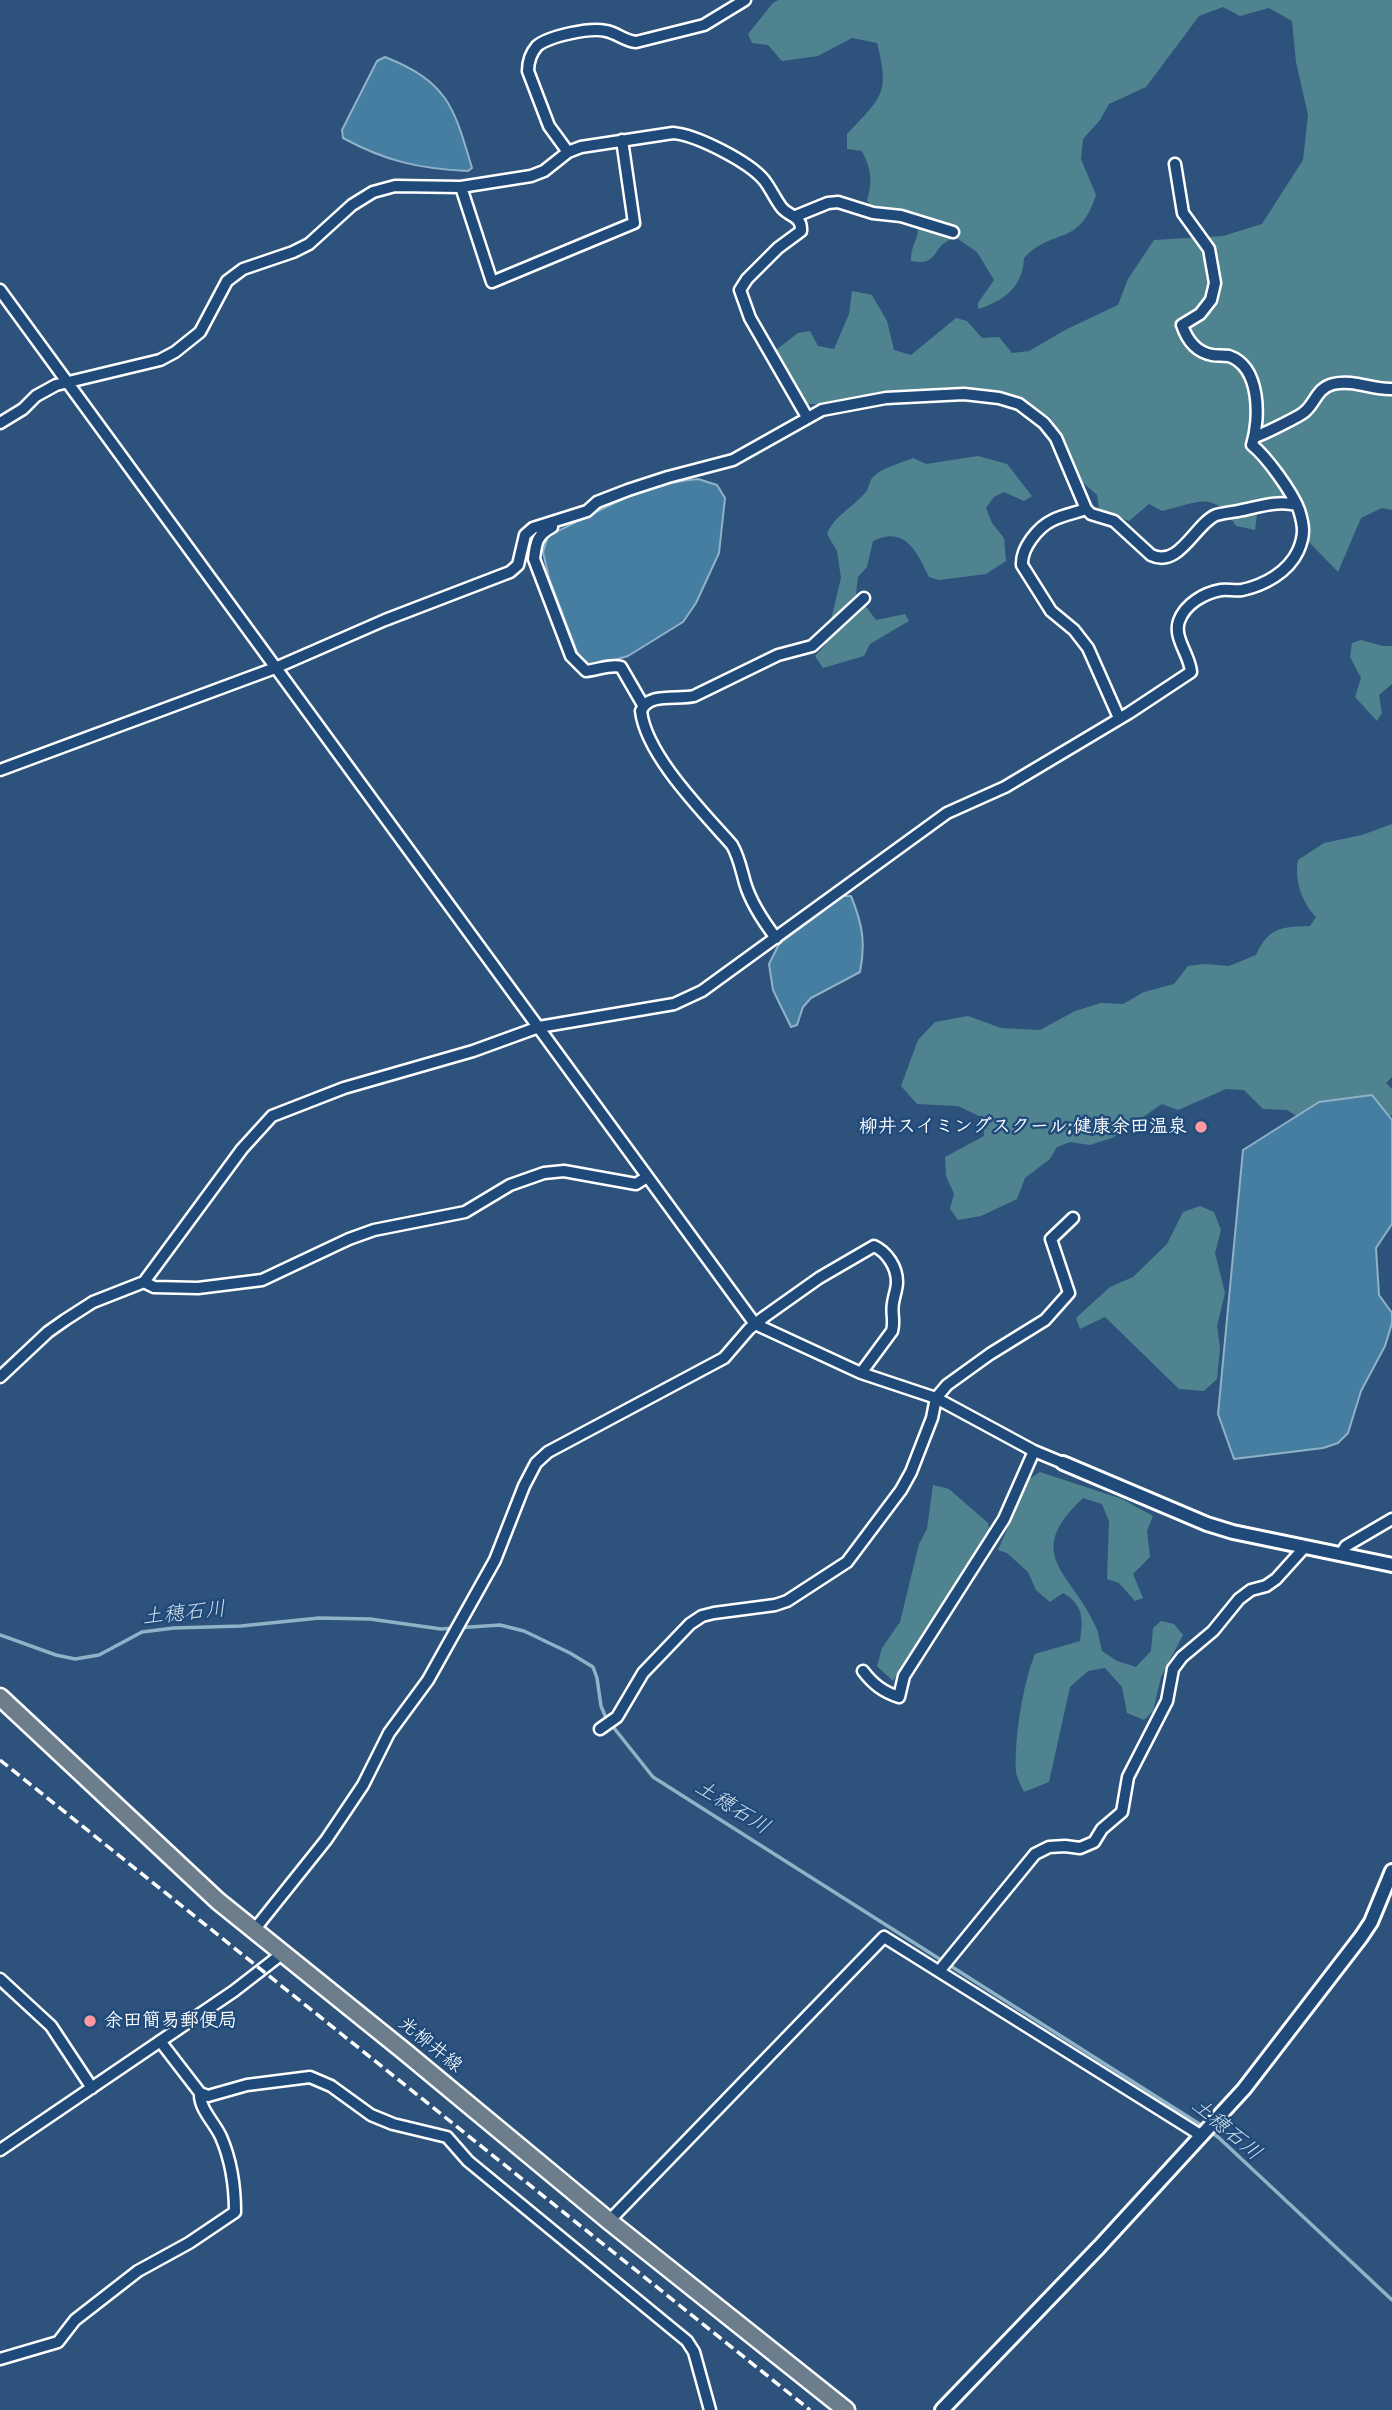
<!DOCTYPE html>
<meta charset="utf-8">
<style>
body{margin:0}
canvas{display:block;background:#2d527c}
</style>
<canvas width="1392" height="2410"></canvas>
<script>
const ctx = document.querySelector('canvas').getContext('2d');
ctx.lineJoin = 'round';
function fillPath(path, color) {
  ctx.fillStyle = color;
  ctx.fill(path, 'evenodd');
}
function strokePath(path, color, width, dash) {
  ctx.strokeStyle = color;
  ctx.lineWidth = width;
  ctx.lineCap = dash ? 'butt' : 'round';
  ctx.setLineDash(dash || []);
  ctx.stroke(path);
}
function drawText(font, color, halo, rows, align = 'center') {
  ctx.font = font + ' Pangolin,"Klee One",sans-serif';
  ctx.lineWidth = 5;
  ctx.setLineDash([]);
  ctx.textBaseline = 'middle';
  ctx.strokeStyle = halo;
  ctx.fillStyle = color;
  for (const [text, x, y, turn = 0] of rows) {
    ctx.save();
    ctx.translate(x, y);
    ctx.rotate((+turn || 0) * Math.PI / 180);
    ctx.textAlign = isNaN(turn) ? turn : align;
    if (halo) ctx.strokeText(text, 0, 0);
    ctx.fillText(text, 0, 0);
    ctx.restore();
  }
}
const green = new Path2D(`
 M778 0H1392V510L1382 508 1361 518 1338 572 1309 542 1304 505C1282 499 1277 502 1257 514L1255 530 1236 526C1213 489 1198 503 1162 511L1149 504 1129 521 1099 509 1097 495 1081 481 1073 467 1064 440 1050 417 1002 393 965 389 921 390 828 404H805L776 350 798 333 810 331 818 346 834 349 849 314 852 291 872 295 887 321 894 350 911 355 956 318 967 321 982 338 999 337 1012 353 1029 351 1067 329 1118 305 1128 279 1154 240 1223 236 1262 224 1303 160 1308 115 1296 62 1292 21 1269 8 1240 16 1223 7 1199 16 1146 87 1109 104 1100 120 1083 139 1081 159 1096 195C1079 248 1053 227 1024 258 1023 287 1004 301 978 309V303L994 280 977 252 955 237C950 240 944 242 940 247 931 260 929 264 911 261 911 241 921 241 917 218L901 209 873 207 867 201C873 181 871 169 862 151L847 149V134C882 97 890 94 877 43L852 38 818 56 782 61 768 45 752 43 748 34 773 3Z
 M978 456 1007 464 1032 496 1024 501 1004 492 994 497 986 508 992 523 1004 538 1006 561 986 574 939 580 929 577C917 552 905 525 873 541L867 567 858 577 856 593 876 620 905 614 909 621 870 644 864 656 823 668 815 656 825 645 841 578 837 551 827 534C834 516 852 508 865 493 869 489 869 482 872 478 881 468 901 463 913 458L926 464Z
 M1361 640 1383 646H1392V684L1379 695 1382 713 1377 721 1355 697 1361 678 1350 657 1352 643Z
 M1392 824V1077L1386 1083 1392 1089V1116L1361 1105 1308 1123 1287 1110 1263 1109 1244 1090 1226 1089 1178 1110 1162 1104 1112 1138 1090 1145 1070 1142 1057 1147 1050 1159 1025 1178 1017 1199 981 1216 958 1220 950 1209 954 1194 946 1176 945 1157 984 1136 983 1118 958 1106 917 1104 901 1086 918 1040 935 1022 968 1016 1001 1028 1040 1030 1075 1011 1101 1003 1123 1004 1144 992 1174 984 1188 966 1204 964 1229 966 1256 955C1269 927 1281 927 1310 926L1316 917C1302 903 1294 880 1298 860L1324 843 1362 835Z
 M1200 1206 1214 1212 1221 1230 1215 1253 1225 1293 1217 1326 1220 1348 1217 1379 1204 1391 1179 1389 1105 1317 1080 1329 1076 1318 1110 1287 1133 1277 1167 1244 1183 1212Z
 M1040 1472 1122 1499 1153 1516 1147 1531 1150 1557 1133 1574 1143 1598 1135 1601 1119 1583 1107 1579 1109 1521 1102 1504 1083 1498C1022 1555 1071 1572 1095 1625 1099 1633 1100 1643 1102 1651L1117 1661 1136 1667 1151 1651 1153 1628 1161 1621 1174 1624 1183 1635 1161 1677 1153 1711 1144 1720 1127 1713 1122 1687 1105 1668 1088 1671 1070 1687 1049 1782 1024 1792C1021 1785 1017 1778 1016 1772 1014 1739 1023 1683 1035 1654L1080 1641C1083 1619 1084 1605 1063 1593L1050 1602 1036 1590 1028 1572 1007 1553 998 1550 1029 1479Z
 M933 1485 949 1489 988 1523 990 1532 893 1681 877 1666 882 1648 900 1622 919 1544 927 1529Z`);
const water = new Path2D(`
 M385 57C448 82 454 107 472 168L468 171C420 169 385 161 343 138L342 130 377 61Z
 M698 479 717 485 725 498 719 553 696 603 683 622 628 656 600 664H588L579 657 549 578 543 552 548 536C597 513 642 483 698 479Z
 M843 896H851C862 923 866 942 860 972L811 998 803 1007 797 1025 791 1027 773 990 769 964 779 944Z
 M1372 1095 1392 1120V1224L1376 1248 1379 1295 1392 1313V1323L1385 1346 1361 1391 1348 1433 1338 1443 1323 1448 1234 1459 1218 1414 1243 1150 1319 1102Z`);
const stream = new Path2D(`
 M0 1635 56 1655 75 1659 99 1655 142 1632 174 1628 241 1626 319 1618 370 1619 441 1629 500 1625 524 1631 570 1653 593 1667 597 1678 601 1706 606 1718 653 1777 1201 2125 1218 2137 1392 2300`);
const minor = new Path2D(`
 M568 152 549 126 528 71C528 62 531 53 537 46 549 36 591 27 606 31 617 33 625 41 636 42L704 25 745 0
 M461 187 492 282 634 223 622 140
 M796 216 828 203 838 202 873 213 901 216 953 232
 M0 290 755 1324 861 1373 936 1398 1034 1451 1063 1463
 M0 423 23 409 36 396 56 385 160 360 175 352 200 332 227 281 243 269 293 252 309 244 352 205 373 192 395 186 461 187 531 176 544 171 568 152 581 147 673 133C697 135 749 162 764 180 771 189 775 199 782 208 790 217 802 216 801 231L778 248 747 279 740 290 750 318 807 417
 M1254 437C1260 436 1296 418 1303 413 1315 405 1316 388 1333 384 1354 379 1372 390 1392 389
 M1086 509C1075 513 1063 515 1053 520 1038 527 1021 548 1022 565L1051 611 1074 630 1088 648 1119 718
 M552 527C537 535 536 542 534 559L571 656 586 671C597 670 611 664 621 667L643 705
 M0 770 275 668 385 620 510 572 518 565 525 535 533 528 587 511 597 502 628 490 668 477 733 460 822 410 886 398 964 394 999 398 1019 404 1044 423 1056 438 1086 509 1091 514 1114 521 1151 555C1179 569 1195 524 1216 515 1223 513 1231 512 1238 511 1259 507 1276 500 1297 505
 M776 938C763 921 751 903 745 883 741 869 739 857 732 845 703 812 646 755 641 711 648 692 678 700 694 696L778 655 812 646 864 598
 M144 1282 154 1287 198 1288 262 1280 349 1239 374 1230 465 1212 510 1185 544 1173 564 1171 636 1184 647 1177
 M0 1377 48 1332 65 1320 93 1302 144 1282 242 1149 272 1116 344 1088 473 1051 539 1027 674 1004 702 991 947 813 1005 787 1129 713 1191 672C1190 655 1173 638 1179 621 1185 604 1204 593 1221 590 1228 589 1235 591 1242 590 1265 585 1288 572 1298 551 1305 535 1304 526 1299 510 1292 492 1267 457 1252 445 1260 419 1261 367 1229 356 1223 355 1217 356 1212 355 1196 352 1187 340 1182 325L1200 314 1211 300 1215 283 1209 249 1183 213 1175 164
 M1341 1554 1346 1546 1392 1519
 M863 1671C873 1684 883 1692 899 1697L904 1676 1004 1519 1034 1451
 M600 1729 617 1717 643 1673 690 1624 702 1616 714 1613 775 1605 787 1601 847 1562 901 1490 911 1472 932 1418 936 1398 947 1385 990 1354 1045 1320 1069 1293 1051 1239 1073 1218
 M254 1930 326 1840 363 1785 389 1733 428 1680 495 1560 524 1486 536 1463 548 1452 724 1358 749 1329 764 1317 819 1278 874 1246C887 1252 897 1267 897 1282 897 1289 894 1296 893 1303 891 1313 895 1321 892 1331L861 1373
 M940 1970 1035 1854 1049 1847 1065 1846 1080 1848 1094 1842 1102 1829 1122 1812 1128 1777 1167 1701 1173 1669 1182 1657 1213 1631 1239 1599 1251 1590 1266 1586 1276 1579 1304 1548
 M0 1979 51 2026 92 2088
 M160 2041 200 2093 208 2096 247 2085 310 2077 331 2086 371 2115 393 2124 447 2137 468 2161 687 2341 694 2352 710 2410
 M0 2150 234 1991 283 1953
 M609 2221 884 1937 1202 2136
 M0 2359 58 2342 75 2320 138 2271 189 2243 235 2212C235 2187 231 2160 221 2137 215 2123 199 2109 200 2093`);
const tertiary = new Path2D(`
 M1063 1463 1207 1524 1233 1532 1392 1565
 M942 2410 1099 2247 1244 2089 1361 1937 1371 1922 1392 1871`);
const primary = new Path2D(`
 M0 1697 218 1901 404 2051 609 2221 846 2410`);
const rail = new Path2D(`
 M0 1760 810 2410`);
const markers = [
 [1201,1127,7,"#ff9aa2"],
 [90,2021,7,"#ff9aa2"]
];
const poiNames = [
 ["柳井スイミングスクール;健康余田温泉",1187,1127],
 ["余田簡易郵便局",104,2021,"left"]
];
const streetNames = [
 ["光柳井線",430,2045,39]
];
const waterNames = [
 ["土穂石川",184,1614,-6],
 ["土穂石川",732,1808,32],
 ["土穂石川",1226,2130,40]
];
fillPath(green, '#508390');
fillPath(water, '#467ea2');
strokePath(water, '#90b2c7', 2);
strokePath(stream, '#90b2c7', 3.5);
strokePath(minor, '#fff', 15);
strokePath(tertiary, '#fff', 18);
strokePath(primary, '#fff', 21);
strokePath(minor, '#1f4a7a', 10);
strokePath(tertiary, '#1f4a7a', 12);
strokePath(primary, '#6c7d8b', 16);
strokePath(rail, '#fff', 3.5, [10, 5]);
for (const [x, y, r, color] of markers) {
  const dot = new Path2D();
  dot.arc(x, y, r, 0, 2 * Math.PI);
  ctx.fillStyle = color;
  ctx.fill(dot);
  strokePath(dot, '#1f4a7a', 2.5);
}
drawText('bold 19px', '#fff', '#1f4a7a', poiNames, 'right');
drawText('19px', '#fff', '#1f4a7a', streetNames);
drawText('italic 21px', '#d1dfe8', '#1f4a7a', waterNames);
</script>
